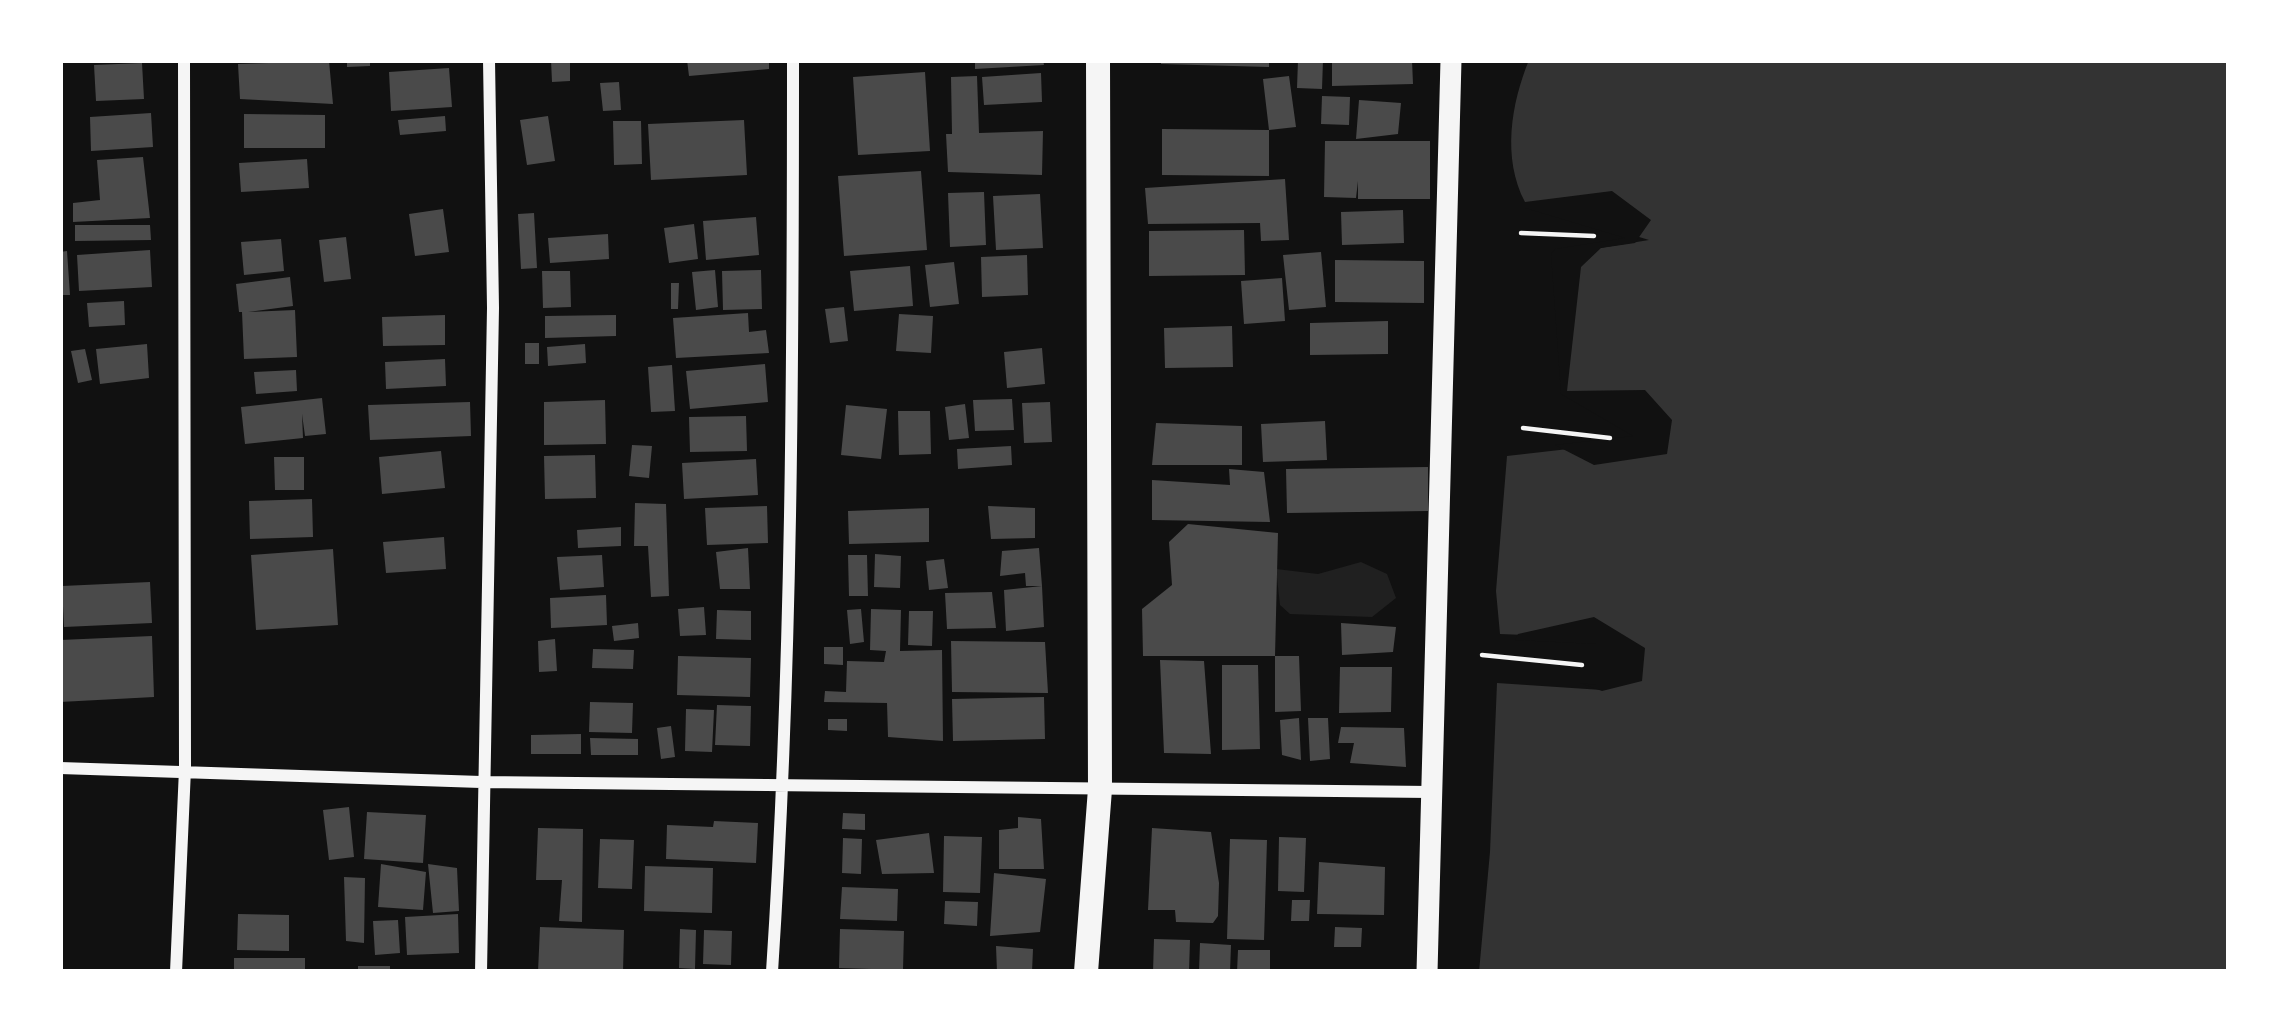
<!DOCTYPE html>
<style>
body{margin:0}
#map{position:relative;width:2289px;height:1032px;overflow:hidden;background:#111;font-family:"Asap Condensed",sans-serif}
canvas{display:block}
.frame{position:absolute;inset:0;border:63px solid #fff;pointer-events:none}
</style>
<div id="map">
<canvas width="2289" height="1032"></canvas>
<div class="frame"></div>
</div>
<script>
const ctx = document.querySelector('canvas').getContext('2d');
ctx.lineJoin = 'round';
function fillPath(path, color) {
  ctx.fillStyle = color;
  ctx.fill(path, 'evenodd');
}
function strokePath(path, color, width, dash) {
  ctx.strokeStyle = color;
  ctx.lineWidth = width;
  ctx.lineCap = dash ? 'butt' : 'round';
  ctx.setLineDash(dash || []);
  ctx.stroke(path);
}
const green = new Path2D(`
 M1361 562 1387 574 1396 598 1372 617 1290 614 1280 605 1276 569 1318 574Z`);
const water = new Path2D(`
 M1529 60H2229V972H1479L1490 852 1497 683 1602 690 1600 638 1500 634 1496 591 1507 456 1647 440 1567 391 1557 255 1649 240 1525 202C1502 158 1511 104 1529 60Z`);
const pier = new Path2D(`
 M1612 191 1651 220 1635 243 1601 248 1581 267 1567 391 1645 390 1672 420 1667 454 1594 465 1555 445 1633 436 1561 394 1551 254 1555 249 1625 238 1525 208V202Z
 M1594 617 1645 648 1642 681 1602 691 1580 683 1596 685V644L1515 640 1518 634Z`);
const building = new Path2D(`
 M347 60H370V66L347 67Z
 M551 60H570V81L552 82Z
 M687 60H769V69L689 76Z
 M975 60H1043L1044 65 975 69Z
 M1161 60H1269V67L1161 64Z
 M1298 60H1323L1322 89 1297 88Z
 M1332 60H1412L1413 84 1332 86Z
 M329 61 333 104 240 99 238 64Z
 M142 63 144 99 96 101 94 65Z
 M449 68 452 107 391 111 389 72Z
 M925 72 930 151 858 155 853 77Z
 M1041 73 1042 102 984 105 982 77Z
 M977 76 979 133 1043 131 1042 175 948 172 946 134H952L951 77Z
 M1289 76 1296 127 1269 130V176L1162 175V129L1269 130 1263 79Z
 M619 82 621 110 603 111 600 83Z
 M1322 96 1350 97 1349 125 1321 124Z
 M1359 100 1401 103 1398 134 1356 139Z
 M151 113 153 147 91 151 90 117Z
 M244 114 325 115V148H244Z
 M445 116 446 131 400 135 398 120Z
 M548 116 555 161 527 165 520 120Z
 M744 120 747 175 651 180 648 124Z
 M613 121H641L642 164 614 165Z
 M1325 141H1430V199H1358V181L1356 198 1324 197Z
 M143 157 150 218 73 222V203L100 200 97 160Z
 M307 159 309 188 241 192 239 163Z
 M921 171 927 250 844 256 838 176Z
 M1285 179 1289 240 1261 241 1260 223 1148 224 1145 188Z
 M984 192 986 245 950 247 948 193Z
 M1040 194 1043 248 996 250 993 196Z
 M443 209 449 252 415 256 409 214Z
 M1403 210 1404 243 1342 245 1341 212Z
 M534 213 537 268 521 269 518 214Z
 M756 217 759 255 706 260 703 221Z
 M694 224 698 259 669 263 664 228Z
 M75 225H150L151 240 75 241Z
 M1244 230 1245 275 1149 276V231Z
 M608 234 609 259 550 263 548 238Z
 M346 237 351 279 324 282 319 240Z
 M281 239 284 271 244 275 241 242Z
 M150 250 152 287 79 291 77 255Z
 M67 251 70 295H60V252Z
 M1321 252 1326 307 1289 310 1283 255Z
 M1027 255 1028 295 982 297 981 257Z
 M1335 260 1424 261V303L1335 302Z
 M954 262 959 304 930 307 925 265Z
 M910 266 913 306 854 311 850 271Z
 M715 270 718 307 696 310 692 272Z
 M761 270 762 309 723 310 722 271Z
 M542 271H570L571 307 543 308Z
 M290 277 293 306 248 312 295 310 297 357 244 359 242 312H239L236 284Z
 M1282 278 1285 321 1244 324 1241 281Z
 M671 283H679L678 309H671Z
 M124 301 125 325 89 327 87 303Z
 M844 307 848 341 830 343 825 309Z
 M748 313 749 332 766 330 769 353 676 358 673 318Z
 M899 314 933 316 931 353 896 351Z
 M445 315V345L383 346 382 317Z
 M616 315V336L545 338V316Z
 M1388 321V354L1310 355V323Z
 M1232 326 1233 367 1165 368 1164 328Z
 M525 343H539V364H525Z
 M147 344 149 378 100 384 96 349Z
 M585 344 586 363 548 366 547 347Z
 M1042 348 1045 384 1007 388 1004 352Z
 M85 349 92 380 78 383 71 351Z
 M445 359 446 386 386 389 385 362Z
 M765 364 768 402 690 409 686 371Z
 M672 365 675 411 651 412 648 367Z
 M296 370 297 391 256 394 254 372Z
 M322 398 326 434 305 436 302 414 303 438 245 444 241 407Z
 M1012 399 1014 430 975 431 973 400Z
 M605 400 606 444 544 445V402Z
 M470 402 471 436 370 440 368 405Z
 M1050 402 1052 442 1024 443 1022 403Z
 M965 404 969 438 949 440 945 407Z
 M846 405 887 409 881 459 841 455Z
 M898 411H930L931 454 899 455Z
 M746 416 747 451 690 452 689 417Z
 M1325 421 1327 460 1263 462 1261 424Z
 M1156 423 1242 426V465H1152Z
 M632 445 652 446 649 478 629 476Z
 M1011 446 1012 465 958 469 957 449Z
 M441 451 445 488 382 494 379 457Z
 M595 455 596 498 545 499 544 456Z
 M274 457H304V490H275Z
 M756 459 758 495 684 499 682 463Z
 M1428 467V511L1287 513 1286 469Z
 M1229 469 1264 472 1270 522 1152 520V480L1230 485Z
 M312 499 313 537 250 539 249 501Z
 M635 503 666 504 669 596 651 597 648 546H634Z
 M767 506 768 543 707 545 705 508Z
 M988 506 1035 508V538L991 539Z
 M929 508V542L849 544 848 511Z
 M1188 524 1278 533 1275 656H1143L1142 609 1172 585 1169 542Z
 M621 527V546L578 548 577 530Z
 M444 537 446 569 386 573 383 542Z
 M748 548 750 589H720L716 552Z
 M1039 548 1042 586H1026L1025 573 1000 576 1002 551Z
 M333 549 338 625 256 630 251 555Z
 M875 554 901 556 900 588 874 587Z
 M602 555 604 587 560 590 557 557Z
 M848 555H867L868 596H849Z
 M944 559 948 588 929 590 926 561Z
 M150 582 152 623 64 627 62 586Z
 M1042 586 1044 627 1006 631 1004 590Z
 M992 592 996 628 947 629 945 593Z
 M606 595 607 625 551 628 550 598Z
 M704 607 706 635 680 636 678 609Z
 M861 609 864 642 850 644 847 610Z
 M871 609 901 610 900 651 942 650 943 741 888 737 887 703 824 702 825 691 846 692 847 661 884 662 886 651 870 650Z
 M717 610 751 611V640L716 639Z
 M909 611H933L932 646 908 645Z
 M638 623 639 638 614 641 612 626Z
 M1341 623 1396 627 1393 652 1342 655Z
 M152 636 154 697 60 702V640Z
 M555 639 557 671 539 672 538 641Z
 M951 641 1045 642 1048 693 952 692Z
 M824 647H843V665L824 664Z
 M593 649 634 650 633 669 592 668Z
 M678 656 751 658 750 697 677 695Z
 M1275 656H1299L1301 711 1275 712Z
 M1160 660 1204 661 1211 754 1164 753Z
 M1222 665H1258L1260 749 1222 750Z
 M1340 667H1392L1391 712 1339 713Z
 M1044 697 1045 739 953 741 952 699Z
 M590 702 633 703 632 733 589 732Z
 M717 705 751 706 750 746 715 745Z
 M686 709 714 710 712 752 685 751Z
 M1299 718 1301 760 1282 755 1280 720Z
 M1308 718H1328L1330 759 1310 761Z
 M828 719H847V731L828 730Z
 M671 726 675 757 661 759 657 728Z
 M1341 727 1404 728 1406 767 1350 763 1354 743H1338Z
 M581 734V754H531V735Z
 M590 738 638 739V755H591Z
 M349 807 354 857 329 860 323 810Z
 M367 812 426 815 423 863 364 859Z
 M843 813 865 814V830L842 829Z
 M1018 817 1041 819 1044 869H999V830L1018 828Z
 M714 821 758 823 756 863 666 859 667 825 713 827Z
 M538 828 583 829 582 922 559 921 562 880H536Z
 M1152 828 1211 832 1219 883 1218 916 1213 923 1176 922 1175 910H1148Z
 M929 833 934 873 882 874 876 840Z
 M944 836 982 837 980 893 943 892Z
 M1279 837 1306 838 1304 892 1278 891Z
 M843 838 862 839 861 874 842 873Z
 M600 839 634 840 632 889 598 888Z
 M1230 839 1267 840 1264 940 1227 939Z
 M1319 862 1385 867 1384 915 1317 914Z
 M381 864 426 872 423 910 378 907Z
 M428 864 457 868 459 911 433 913Z
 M645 866 713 868 712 913 644 911Z
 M994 873 1046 879 1040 932 990 936Z
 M344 877 365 878 364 943 346 941Z
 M842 887 898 889 897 921 840 919Z
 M1292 900H1310L1309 921H1291Z
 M945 901 978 902 977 926 944 924Z
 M238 914 289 915V951L237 950Z
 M458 914 459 953 407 955 405 917Z
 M398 920 400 953 375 955 373 921Z
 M540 927 624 930 623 972H538Z
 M1335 927 1362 928 1361 947H1334Z
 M680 929 696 930 695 969 679 968Z
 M840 929 904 931 903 970 839 968Z
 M704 930 732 931 731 965 703 964Z
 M1154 939 1190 940 1189 972H1153Z
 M1200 943 1231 945 1230 972H1199Z
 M996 946 1033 949 1032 972H997Z
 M1238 950H1270V972H1237Z
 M234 958H305V972H234Z
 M358 966H390V972H358Z`);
const path = new Path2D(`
 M1521 233 1594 236
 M1523 428 1610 438
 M1482 655 1582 665`);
const minor = new Path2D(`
 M60 768 481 782 1431 792
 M176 972 185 769 184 60
 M481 972 493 308 489 60
 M772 972C792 668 793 364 793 60`);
const secondary = new Path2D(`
 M1427 972 1451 60`);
const primary = new Path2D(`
 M1086 972 1100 789 1098 60`);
fillPath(green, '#202020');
fillPath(water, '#333');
fillPath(pier, '#111');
fillPath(building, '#4a4a4a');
strokePath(path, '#f5f5f5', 4.5);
strokePath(minor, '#f5f5f5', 12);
strokePath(secondary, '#f5f5f5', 21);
strokePath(primary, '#f5f5f5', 24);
</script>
